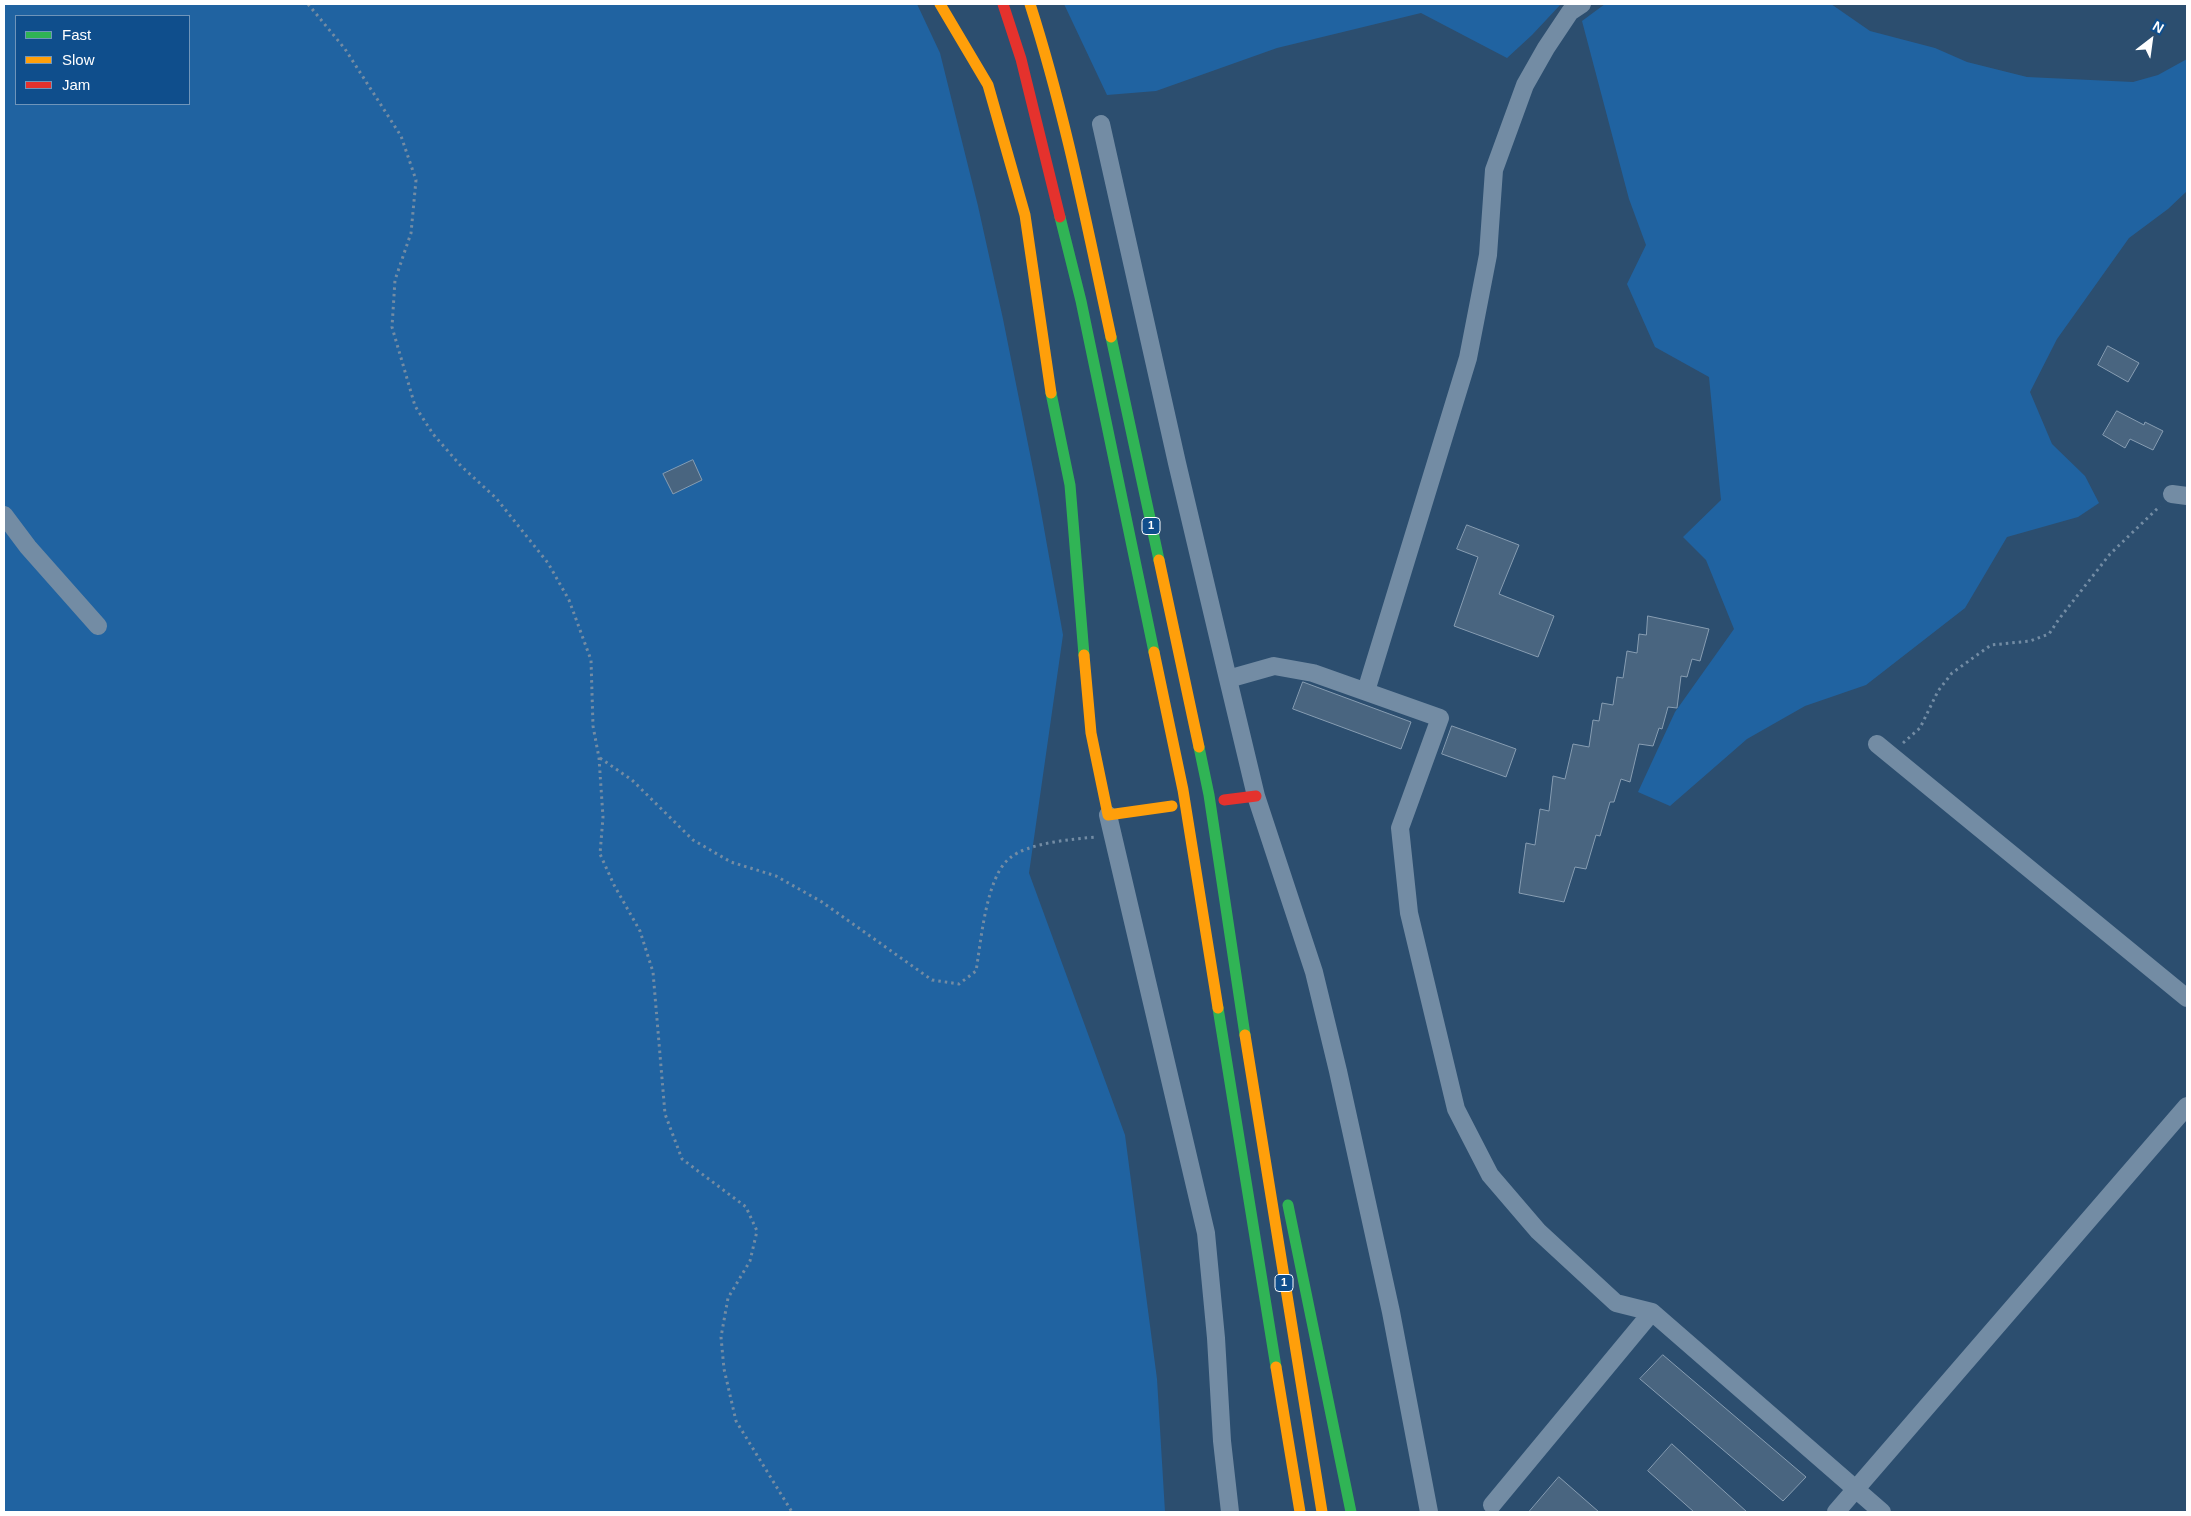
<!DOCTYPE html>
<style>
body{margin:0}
#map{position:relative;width:2191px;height:1516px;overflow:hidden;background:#2c4e6f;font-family:Helvetica,sans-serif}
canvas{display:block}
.frame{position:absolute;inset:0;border:5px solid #fff;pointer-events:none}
.legend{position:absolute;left:15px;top:15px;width:175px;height:90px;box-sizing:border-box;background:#0f4e8c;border:1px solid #6f95ba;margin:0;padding:6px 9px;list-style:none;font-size:15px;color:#fff}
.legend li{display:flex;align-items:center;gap:10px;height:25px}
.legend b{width:25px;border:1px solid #6f95ba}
.north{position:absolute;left:2126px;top:15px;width:50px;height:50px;-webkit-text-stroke:4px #0f4e8c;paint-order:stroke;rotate:30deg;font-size:14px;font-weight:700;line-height:20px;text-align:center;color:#fff}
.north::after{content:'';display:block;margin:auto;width:18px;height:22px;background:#fff;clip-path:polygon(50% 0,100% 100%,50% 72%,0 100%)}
</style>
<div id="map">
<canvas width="2191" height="1516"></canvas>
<div class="frame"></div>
<ul class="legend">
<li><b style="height:6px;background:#30b455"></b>Fast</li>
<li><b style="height:6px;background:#ff9f0a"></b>Slow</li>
<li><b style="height:6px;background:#e5322d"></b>Jam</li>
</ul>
<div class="north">N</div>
</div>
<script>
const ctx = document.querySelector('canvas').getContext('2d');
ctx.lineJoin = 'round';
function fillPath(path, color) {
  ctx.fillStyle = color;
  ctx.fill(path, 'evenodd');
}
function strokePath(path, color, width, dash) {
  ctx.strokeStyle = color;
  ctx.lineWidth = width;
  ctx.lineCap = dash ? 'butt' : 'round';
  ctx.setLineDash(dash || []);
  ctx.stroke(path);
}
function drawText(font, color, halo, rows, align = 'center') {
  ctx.font = font + ' Helvetica,sans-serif';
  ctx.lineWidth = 4.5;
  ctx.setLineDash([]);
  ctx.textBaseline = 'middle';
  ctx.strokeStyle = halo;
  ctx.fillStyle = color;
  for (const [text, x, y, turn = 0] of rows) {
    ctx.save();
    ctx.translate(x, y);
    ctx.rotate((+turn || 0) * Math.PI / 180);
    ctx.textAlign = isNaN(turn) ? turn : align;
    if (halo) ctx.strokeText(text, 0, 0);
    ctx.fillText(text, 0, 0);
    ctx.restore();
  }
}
const green = new Path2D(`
 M4 4H917L940 53 978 206 1003 319 1037 489 1063 635 1029 873 1125 1135 1157 1379 1165 1512H4ZM16 16H189V104H16Z
 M1064 4H1561L1532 35 1507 58 1421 13 1277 48 1156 91 1107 95Z
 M1605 4H1831L1870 31 1935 48 1967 62 2027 77 2133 82 2158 75 2187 59V191L2168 209 2129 238 2057 339 2030 392 2052 444 2085 476 2099 503 2078 517 2007 537 1965 608 1866 685 1805 706 1747 739 1670 806 1638 792 1675 712 1734 629 1706 560 1683 537 1721 500 1709 377 1655 347 1627 284 1646 245 1629 199 1582 21Z`);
const building = new Path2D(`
 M2108 346 2139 363 2128 382 2098 365Z
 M2117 411 2144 425 2145 422 2163 431 2153 450 2130 439 2125 448 2103 435Z
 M693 460 702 480 673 494 663 474Z
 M1467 525 1519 545 1499 594 1554 616 1538 657 1454 626 1478 557 1457 549Z
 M1648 616 1709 629 1700 661 1692 659 1687 677 1681 676 1677 708 1668 707 1662 729 1659 728 1653 746 1639 744 1630 782 1621 779 1614 802H1610L1600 836 1596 835 1586 869 1575 867 1564 902 1519 893 1526 843 1535 845 1540 809 1549 811 1553 776 1565 779 1573 744 1589 747 1593 720 1599 721 1602 703 1613 705 1617 677 1623 678 1627 651 1637 653 1639 634 1646 635Z
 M1303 682 1411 722 1401 749 1293 709Z
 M1452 726 1516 749 1506 777 1442 754Z
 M1663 1355 1806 1477 1783 1501 1640 1379Z
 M1672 1444 1747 1512H1694L1648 1471Z
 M1559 1477 1599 1512H1529Z`);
const path = new Path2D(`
 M308 4 345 49 401 136 416 180 411 233 395 280 392 327 415 406 433 434 461 466 496 498 548 563 569 600 591 660 593 726 599 758 603 817 600 854 614 885 640 931 653 972 665 1114 682 1159 746 1207 757 1231 750 1261 728 1298 721 1337 724 1369 736 1421 792 1512
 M1903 743 1920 728 1938 691 1952 673 1991 645 2030 641 2049 634 2059 619 2110 554 2160 506
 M600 758 632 780 693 840 731 862 776 876 822 902 932 980 959 984 976 971C981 942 986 876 1010 858 1027 843 1073 839 1096 837`);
const street = new Path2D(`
 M1101 124 1177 463 1228 679
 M2172 494 2187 496
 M4 515 28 547 98 626
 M1366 691 1468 358 1488 255 1494 170 1525 85 1546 48 1570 12 1582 4
 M1877 744 2187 998
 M1108 815 1206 1233 1216 1338 1222 1441 1230 1512
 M1492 1505 1652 1312
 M1429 1512 1391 1312 1338 1071 1314 972 1256 796 1228 679 1274 666 1313 673 1440 718 1400 828 1409 913 1456 1109 1490 1175 1538 1231 1616 1303 1652 1312 1882 1512
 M1836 1512 2187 1106`);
const fast = new Path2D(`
 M1060 217 1081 301 1154 652
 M1111 337 1159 560
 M1051 393 1070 485 1084 655
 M1199 747 1209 795 1245 1035
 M1218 1008 1276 1367
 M1288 1205 1351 1512`);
const slow = new Path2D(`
 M940 4 988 85 1025 215 1051 393
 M1030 4C1065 113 1087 226 1111 337
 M1159 560 1199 747
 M1154 652 1183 790 1218 1008
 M1084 655 1091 733 1108 815 1172 806
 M1245 1035 1322 1512
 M1276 1367 1300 1512`);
const jam = new Path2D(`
 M1003 4 1021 59 1060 217
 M1224 800 1256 796`);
const shields = [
 [1151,526,18],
 [1284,1283,18]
];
const shieldNames = [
 ["1",1151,526],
 ["1",1284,1283]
];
fillPath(green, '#2063a1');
fillPath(building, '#496580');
strokePath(building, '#879db2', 1);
strokePath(path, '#738ca4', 3, [2.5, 4]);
strokePath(street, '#738ca4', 18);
strokePath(fast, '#30b455', 11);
strokePath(slow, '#ff9f0a', 11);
strokePath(jam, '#e5322d', 11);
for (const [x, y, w] of shields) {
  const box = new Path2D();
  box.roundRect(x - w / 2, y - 8.5, w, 17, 4);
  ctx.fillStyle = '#0f4e8c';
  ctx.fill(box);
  strokePath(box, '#fff', 1);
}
drawText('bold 11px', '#fff', null, shieldNames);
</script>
